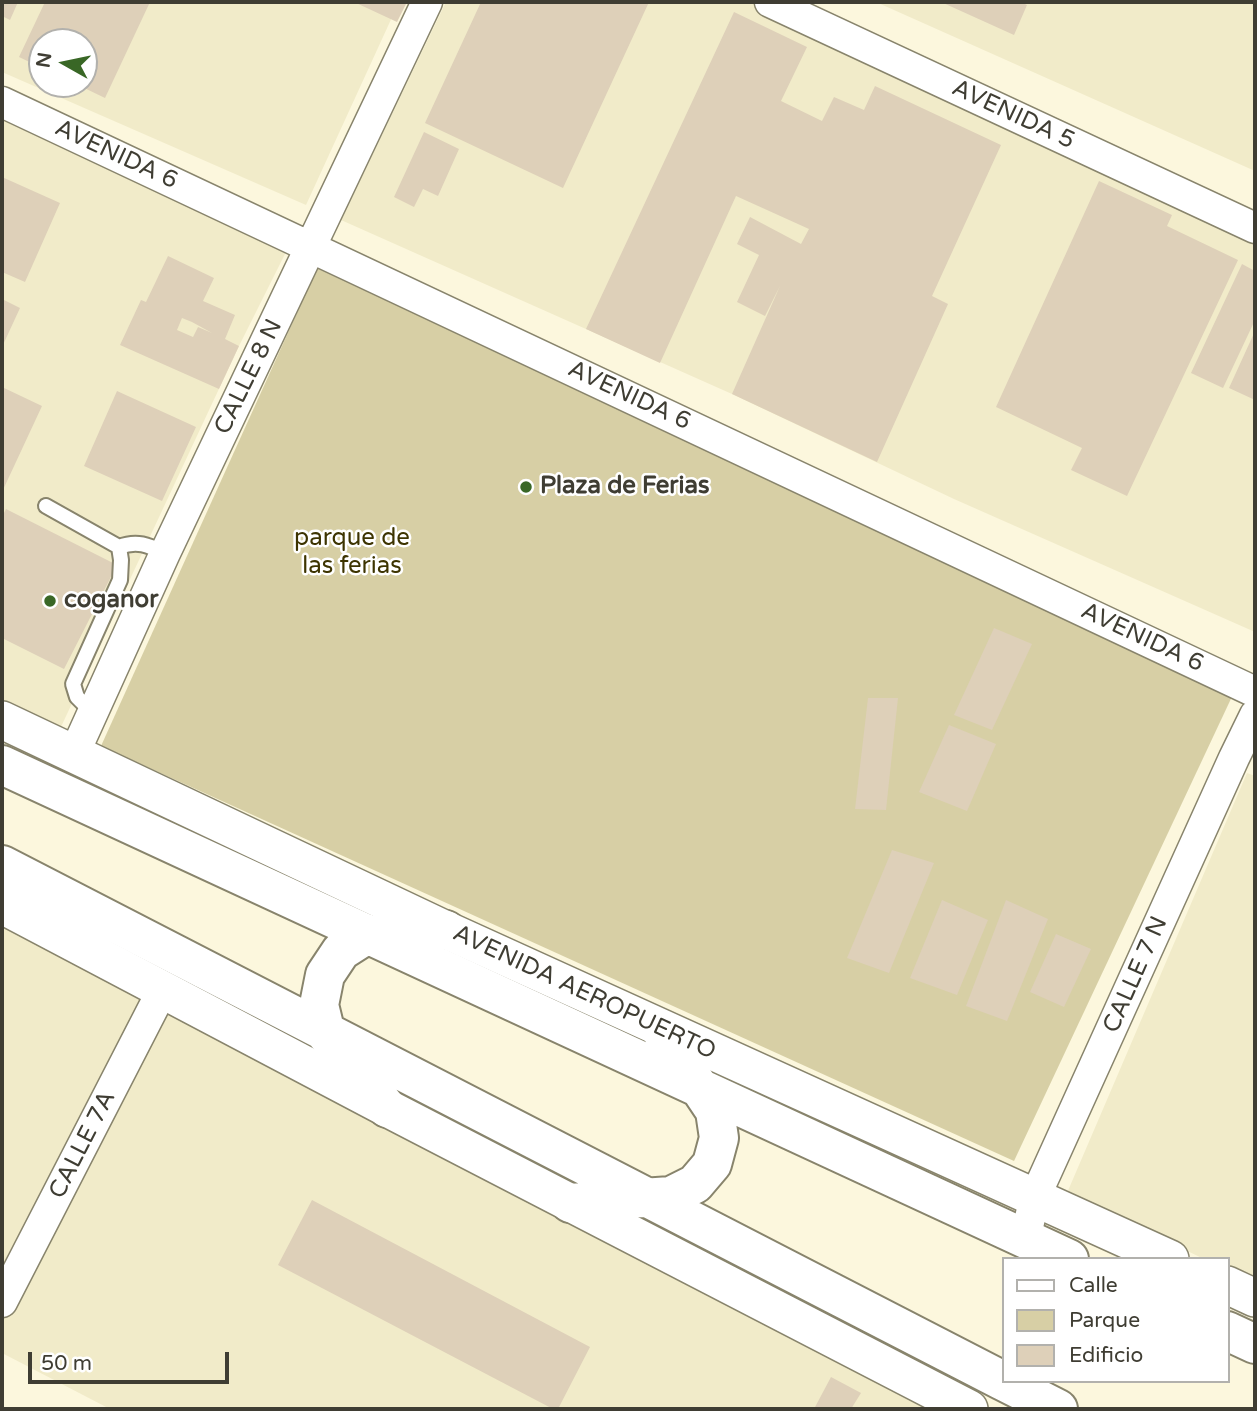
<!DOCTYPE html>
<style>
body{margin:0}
#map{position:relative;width:1257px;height:1411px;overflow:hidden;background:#fcf7dd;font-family:"Varela Round",sans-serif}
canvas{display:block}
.frame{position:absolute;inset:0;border:4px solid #3f3d33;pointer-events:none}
.legend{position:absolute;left:1002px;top:1257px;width:228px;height:126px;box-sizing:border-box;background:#fff;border:2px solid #b2b1ad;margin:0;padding:9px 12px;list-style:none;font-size:21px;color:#3f3d33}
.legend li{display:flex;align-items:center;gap:14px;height:35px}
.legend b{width:35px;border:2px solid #b2b1ad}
.north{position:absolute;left:28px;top:28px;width:70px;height:70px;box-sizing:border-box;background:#fff;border:2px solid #b2b1ad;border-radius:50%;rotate:279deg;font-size:19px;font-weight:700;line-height:28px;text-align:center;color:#3f3d33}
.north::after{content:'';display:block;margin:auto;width:24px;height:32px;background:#396726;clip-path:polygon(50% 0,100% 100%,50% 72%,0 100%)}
.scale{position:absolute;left:28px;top:1352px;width:201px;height:32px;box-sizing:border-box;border:4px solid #3f3d33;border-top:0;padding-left:9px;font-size:21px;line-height:24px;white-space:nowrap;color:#3f3d33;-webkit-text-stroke:5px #fff;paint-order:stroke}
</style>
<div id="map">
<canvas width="1257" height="1411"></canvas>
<div class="frame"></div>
<ul class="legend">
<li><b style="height:9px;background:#fff"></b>Calle</li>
<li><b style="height:19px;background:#d7cfa5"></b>Parque</li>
<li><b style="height:19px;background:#ded0b9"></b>Edificio</li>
</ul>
<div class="north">N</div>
<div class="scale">50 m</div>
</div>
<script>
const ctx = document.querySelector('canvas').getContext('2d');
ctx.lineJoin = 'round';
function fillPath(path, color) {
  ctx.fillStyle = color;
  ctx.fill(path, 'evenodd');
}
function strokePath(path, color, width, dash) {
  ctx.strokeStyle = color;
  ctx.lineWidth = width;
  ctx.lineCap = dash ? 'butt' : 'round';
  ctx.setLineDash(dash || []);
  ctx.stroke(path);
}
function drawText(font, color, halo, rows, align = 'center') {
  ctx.font = font + ' "Varela Round",sans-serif';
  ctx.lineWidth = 5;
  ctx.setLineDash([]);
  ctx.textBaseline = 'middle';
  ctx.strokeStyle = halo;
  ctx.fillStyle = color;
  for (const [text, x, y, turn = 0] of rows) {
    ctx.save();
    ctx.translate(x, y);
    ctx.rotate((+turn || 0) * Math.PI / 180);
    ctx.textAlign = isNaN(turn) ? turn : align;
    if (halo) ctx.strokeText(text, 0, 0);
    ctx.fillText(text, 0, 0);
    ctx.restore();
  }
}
const built = new Path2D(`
 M2 2H399L306 205 2 72ZM42 42H84V84H42Z
 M446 2H757L1255 220V632L954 499 732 394 341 220Z
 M876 2H1255V171Z
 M2 108 293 238 239 346 60 729 2 702Z
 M1247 773 1255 776V1283L1227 1270V1259H1204L1067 1193Z
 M2 926 940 1409H110L2 1353Z`);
const green = new Path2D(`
 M325 251 1244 671 1014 1161 101 746Z`);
const building = new Path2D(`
 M2 2H18L10 20 2 16Z
 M45 2H150L105 98 76 84H84V42H42V68L19 57Z
 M354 2H407L397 22Z
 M481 2H649L563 188 425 123Z
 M941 2H1021L1027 5 1014 35Z
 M734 12 807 47 781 101 822 121 834 97 864 110 875 86 1001 145 932 296 948 304 877 462 732 394 780 286 765 316 737 302 759 255 737 244 750 217 801 244 809 229 736 196 660 363 586 329Z
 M424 132 459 149 438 196 423 189 414 207 394 197Z
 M2 177 60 203 25 282 2 272Z
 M1099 181 1172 215 1167 226 1238 260 1127 496 1071 470 1082 448 996 407Z
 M168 256 214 278 203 301 235 315 225 339 239 346 219 389 120 345 141 300 146 302ZM182 318 192 322 212 333 198 327 193 337 177 330Z
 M1242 264 1255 271V320L1223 388 1191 373Z
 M2 299 20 308 2 347Z
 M1255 331V400L1229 388Z
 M2 387 42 406 2 492Z
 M117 391 196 427 162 501 84 466Z
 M6 509 117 565 64 669 2 638V517Z
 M994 628 1032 644 992 730 954 715Z
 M868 698H898L886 810 855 809Z
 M949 725 996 744 967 811 919 792Z
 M892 850 934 863 889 973 847 958Z
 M942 900 988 920 957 995 910 978Z
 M1006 900 1048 919 1007 1021 966 1006Z
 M1056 934 1091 949 1064 1007 1030 992Z
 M312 1200 590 1347 558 1409H553L278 1265Z
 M831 1377 861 1393 851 1409H814Z`);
const service = new Path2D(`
 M46 506 119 547 121 560 120 580 73 684 77 697 93 713
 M119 547C137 540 148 545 165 553`);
const minor = new Path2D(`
 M770 2 1255 228
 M2 102 1255 692
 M74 754 165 553 427 2
 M1025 1239 1035 1197 1234 758 1255 715
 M2 1302 163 989`);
const tertiary = new Path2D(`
 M2 720 446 930 1170 1259
 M2 905 387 1108 969 1409
 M1227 1285 1255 1298`);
const secondary = new Path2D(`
 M2 765 1069 1259
 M2 865 1003 1381
 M387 1108 326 1034 319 1005 325 975 341 951 366 935 446 930
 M570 1203 671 1196 695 1184 712 1164 719 1138 715 1111 660 1029
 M1227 1331 1255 1344
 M1003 1381 1058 1409`);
const markers = [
 [526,487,7,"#396726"],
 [50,601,7,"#396726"]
];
const streetNames = [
 ["AVENIDA 5",1013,115,25],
 ["AVENIDA 6",116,155,25],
 ["CALLE 8 N",249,377,-64],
 ["AVENIDA 6",629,396,25],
 ["AVENIDA 6",1142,638,25],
 ["CALLE 7 N",1136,975,-66],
 ["AVENIDA AEROPUERTO",584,993,25],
 ["CALLE 7A",83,1145,-63]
];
const poiNames = [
 ["Plaza de Ferias",540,487],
 ["coganor",64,601]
];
const parkNames = [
 ["parque de",352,539],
 ["las ferias",352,567]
];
fillPath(built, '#f1ebc9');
fillPath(green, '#d7cfa5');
fillPath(building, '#ded0b9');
strokePath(service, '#88846c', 18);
strokePath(minor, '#88846c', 33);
strokePath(tertiary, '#88846c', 40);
strokePath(secondary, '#88846c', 42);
strokePath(service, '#fff', 14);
strokePath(minor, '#fff', 30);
strokePath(tertiary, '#fff', 37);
strokePath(secondary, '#fff', 38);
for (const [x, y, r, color] of markers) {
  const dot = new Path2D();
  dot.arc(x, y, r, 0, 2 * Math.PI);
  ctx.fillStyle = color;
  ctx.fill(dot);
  strokePath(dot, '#fff', 2.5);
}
drawText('24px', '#3f3d33', '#fff', streetNames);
drawText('bold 24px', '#3f3d33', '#fff', poiNames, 'left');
drawText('24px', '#3d3401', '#fff', parkNames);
</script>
